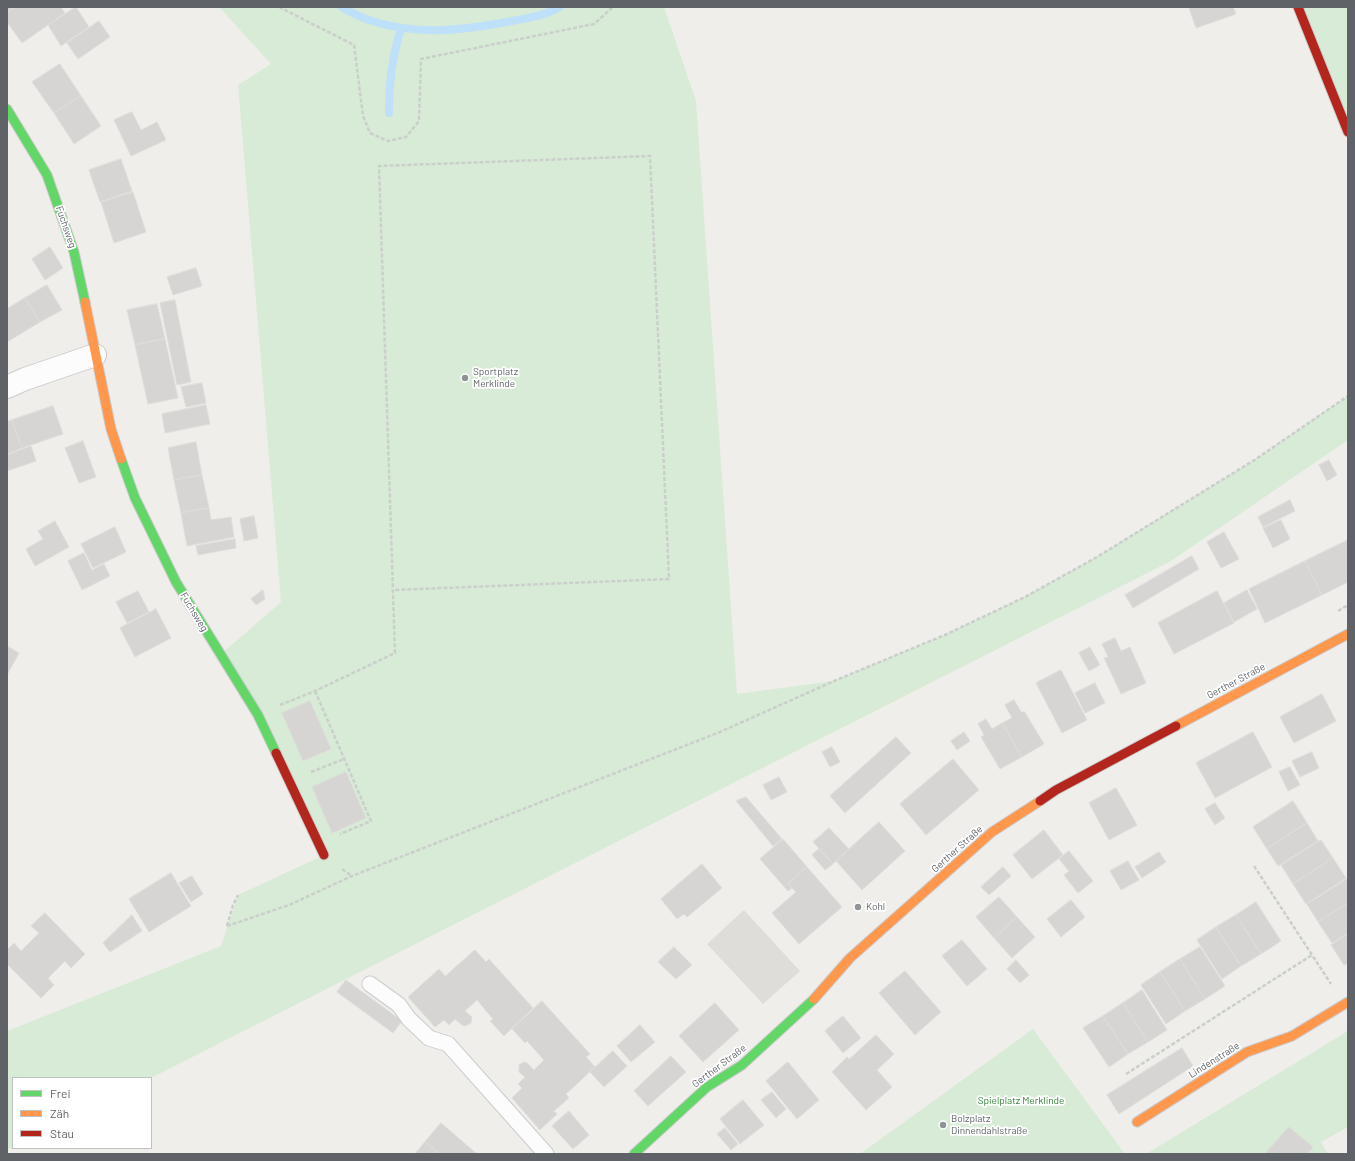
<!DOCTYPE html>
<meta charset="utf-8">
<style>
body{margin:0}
#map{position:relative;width:1355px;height:1161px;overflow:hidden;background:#efeeea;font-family:Barlow,sans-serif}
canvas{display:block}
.frame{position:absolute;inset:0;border:8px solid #5f6368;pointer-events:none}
.legend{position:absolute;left:12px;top:1077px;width:140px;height:72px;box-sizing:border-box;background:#fff;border:1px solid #bfc1c3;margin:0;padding:5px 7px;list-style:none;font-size:12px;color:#5f6368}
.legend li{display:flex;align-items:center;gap:8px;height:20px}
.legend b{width:20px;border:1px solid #bfc1c3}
</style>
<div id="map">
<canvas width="1355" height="1161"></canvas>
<div class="frame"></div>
<ul class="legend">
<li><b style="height:5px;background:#63d668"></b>Frei</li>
<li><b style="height:5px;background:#ff974d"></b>Zäh</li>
<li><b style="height:5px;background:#b3261e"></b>Stau</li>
</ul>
</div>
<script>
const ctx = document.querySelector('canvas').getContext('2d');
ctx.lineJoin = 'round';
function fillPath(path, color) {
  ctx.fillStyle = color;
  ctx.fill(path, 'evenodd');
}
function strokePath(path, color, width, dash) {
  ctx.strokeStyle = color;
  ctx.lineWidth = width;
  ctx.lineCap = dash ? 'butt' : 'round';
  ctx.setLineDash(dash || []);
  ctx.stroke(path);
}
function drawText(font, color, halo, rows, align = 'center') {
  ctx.font = font + ' Barlow,sans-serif';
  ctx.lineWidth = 3.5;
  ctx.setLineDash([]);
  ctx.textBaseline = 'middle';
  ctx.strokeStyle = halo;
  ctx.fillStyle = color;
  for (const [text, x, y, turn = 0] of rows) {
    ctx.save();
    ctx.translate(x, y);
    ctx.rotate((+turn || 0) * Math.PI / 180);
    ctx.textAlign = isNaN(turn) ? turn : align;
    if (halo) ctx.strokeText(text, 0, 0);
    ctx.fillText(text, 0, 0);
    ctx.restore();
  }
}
const industrial = new Path2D(`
 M744 910 800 971 763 1004 707 944Z`);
const green = new Path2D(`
 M219 7H664L696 101 737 694 834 681 947 634 1025 597 1097 557 1181 505 1256 459 1348 396V440L1171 561 151 1078H13V1148L7 1149V1031L221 946 238 895 324 855 220 655 281 602 238 85 271 64Z
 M1298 7H1348V132Z
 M1033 1029 1125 1154H860Z
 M1348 1031V1127L1321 1142 1328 1154H1146Z`);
const stream = new Path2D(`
 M341 7C351 12 361 18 372 21 416 35 457 31 501 23 521 19 542 17 560 7
 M389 113C389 82 392 58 401 28`);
const building = new Path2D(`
 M7 7H16L7 13Z
 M16 7H61L65 13 22 43 7 22V13Z
 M76 7 89 27 61 46 48 25Z
 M1192 7H1233L1236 14 1196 28 1189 8Z
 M99 21 110 37 78 59 67 43Z
 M60 64 81 96 54 113 32 82Z
 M81 96 101 126 74 144 54 113Z
 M132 112 141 130 157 122 166 140 131 156 114 120Z
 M121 159 132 191 100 202 89 170Z
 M133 192 146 232 114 243 101 202Z
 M50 247 63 268 45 280 32 259Z
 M196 268 202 286 173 295 167 277Z
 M47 285 62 310 40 322 25 298Z
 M25 298 40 322 7 342V309Z
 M175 300 191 382 177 385 160 303Z
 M157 304 165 339 135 345 127 310Z
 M165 339 178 398 148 404 135 345Z
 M202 383 206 403 186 407 181 387Z
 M206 405 210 424 165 433 162 414Z
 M53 406 63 434 22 448 12 420Z
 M12 420 22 448 7 454V422Z
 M83 441 96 477 79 483 65 448Z
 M196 442 202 475 174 480 168 448Z
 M31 446 36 461 7 471V455Z
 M1329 460 1337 475 1327 481 1319 465Z
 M202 475 209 508 181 513 174 480Z
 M1290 500 1295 511 1263 527 1258 517Z
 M209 508 211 520 231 517 234 537 187 546 181 513Z
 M254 516 258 538 244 541 240 519Z
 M1281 520 1290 539 1273 548 1263 528Z
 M55 521 69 547 35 566 26 549 43 539 38 531Z
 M115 527 126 552 93 568 81 544Z
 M1224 532 1239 559 1221 568 1207 542Z
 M235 539 236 548 198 555 196 546Z
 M1348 540V582L1322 595 1305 561Z
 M84 553 92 570 104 564 110 576 82 590 68 561Z
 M1192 556 1199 569 1133 608 1125 595Z
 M1305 561 1322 595 1265 623 1249 589Z
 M263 590 265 599 256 605 251 599Z
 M1247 590 1257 609 1234 622 1224 603Z
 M138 591 149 612 127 623 116 602Z
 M1217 591 1234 623 1174 654 1158 623Z
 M156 609 171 638 135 657 120 628Z
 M1115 638 1121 651 1130 647 1146 683 1121 694 1104 658 1108 657 1102 644Z
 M7 646 19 653 7 675Z
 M1090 647 1100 665 1089 671 1079 653Z
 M1061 670 1087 720 1062 733 1036 683Z
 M1095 683 1105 703 1085 713 1075 693Z
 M1322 694 1336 721 1294 743 1280 717Z
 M1014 700 1022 713 1024 711 1044 744 1022 757 1002 723 1012 718 1005 705Z
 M310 701 331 749 303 761 282 713Z
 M986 719 992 729 1002 723 1022 757 1000 769 981 737 984 735 978 724Z
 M964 732 970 741 957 750 951 741Z
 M1253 732 1272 767 1215 798 1196 763Z
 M896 737 911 753 845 813 830 796Z
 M832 747 840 762 830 767 822 752Z
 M1312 752 1319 768 1300 777 1292 761Z
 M953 759 979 790 926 835 900 804Z
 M1290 767 1300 785 1288 791 1279 772Z
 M346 772 366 818 332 833 312 787Z
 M779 777 787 792 771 800 763 785Z
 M1116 788 1137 825 1109 840 1089 803Z
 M746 797 782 839 773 846 736 801Z
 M1293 801 1307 823 1267 849 1253 827Z
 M1215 803 1225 818 1215 825 1205 809Z
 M879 822 905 851 862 890 836 861Z
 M1307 823 1318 841 1278 866 1267 849Z
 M829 828 849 849 833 864 813 842Z
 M1044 830 1063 855 1032 879 1013 855Z
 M783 839 807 867 788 884 792 888 788 891 760 859Z
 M1321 840 1333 858 1293 884 1281 865Z
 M819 849 833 864 825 870 812 855Z
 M1069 851 1093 881 1078 893 1064 875 1069 871 1059 859Z
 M1159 852 1166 862 1142 878 1135 867Z
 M1333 858 1346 878 1306 904 1293 884Z
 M1128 861 1139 880 1121 890 1110 871Z
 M702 864 722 888 687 917 684 914 677 919 661 899Z
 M807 867 842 907 799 944 772 913 796 892 788 884Z
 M1003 867 1011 876 989 895 981 887Z
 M171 873 191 906 149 932 129 899Z
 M192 876 203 894 191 902 179 883Z
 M1347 879 1348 880V903L1318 922 1307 904Z
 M999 897 1017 917 994 938 976 917Z
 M1071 900 1085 917 1061 937 1047 919Z
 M1256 902 1281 941 1261 954 1236 915Z
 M1348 903V933L1332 943 1318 922Z
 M45 913 85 954 71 968 65 961 48 978 54 985 41 998 7 964V950L14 943 21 951 39 933 31 926Z
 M132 915 142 931 110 952 103 943Z
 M1236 915 1261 954 1241 966 1216 927Z
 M1017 917 1035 937 1012 958 994 938Z
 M1216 927 1241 966 1222 979 1197 940Z
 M1348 934V963L1344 965 1331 945Z
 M962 940 987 969 967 986 942 956Z
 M674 947 692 965 676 979 658 962Z
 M1200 947 1225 986 1205 999 1180 959Z
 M475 950 486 962 489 959 533 1008 504 1036 490 1021 493 1019 477 1000 465 1011 472 1017 471 1023 465 1026 462 1025 455 1019 449 1025 444 1020 435 1027 408 997 439 969 445 976Z
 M1180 959 1205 999 1185 1011 1160 972Z
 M1016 960 1029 975 1020 983 1007 969Z
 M905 971 941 1012 915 1035 879 993Z
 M1160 972 1185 1011 1166 1024 1141 985Z
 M346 980 402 1021 393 1033 337 992Z
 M1142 990 1167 1030 1148 1042 1123 1003Z
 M542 1001 590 1054 586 1057 595 1067 566 1094 569 1098 554 1111 557 1114 540 1130 512 1098 522 1088 518 1084 525 1077 519 1072V1065L524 1062 527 1063 534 1070 544 1060 527 1041 525 1043 512 1029Z
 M715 1003 739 1030 703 1062 679 1036Z
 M1123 1003 1148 1042 1128 1054 1103 1016Z
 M843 1016 861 1038 843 1053 825 1031Z
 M1103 1016 1128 1054 1109 1067 1083 1028Z
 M640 1025 655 1042 631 1062 617 1046Z
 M876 1035 894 1054 877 1070 892 1087 866 1110 832 1072 847 1057 849 1059Z
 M1182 1048 1193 1066 1119 1114 1107 1095Z
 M613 1051 627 1066 604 1087 590 1072Z
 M671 1056 686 1072 648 1106 634 1091Z
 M788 1062 819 1100 797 1119 766 1081Z
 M772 1092 786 1109 776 1118 761 1100Z
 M743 1100 764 1125 740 1144 720 1119Z
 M569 1111 589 1135 573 1149 552 1126Z
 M441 1123 477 1154H440L425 1142Z
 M1289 1127 1313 1147 1307 1154H1265Z
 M725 1128 738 1144 731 1150 717 1134Z
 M425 1142 440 1154H415Z`);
const path = new Path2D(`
 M279 7 354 45 363 116 370 133 388 141 406 137 419 121 421 59 594 24 613 7
 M1338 611 1348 605
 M315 691 371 821 340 834
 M280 705 315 691 395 653 379 166 650 156 669 579 394 590
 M311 772 344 759
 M1254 866 1331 984
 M342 869 352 876
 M227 926 289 905 352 876 720 732 834 681 947 634 1025 597 1097 557 1256 459 1348 396
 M227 926 233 905 238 895
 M1126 1074 1312 955`);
const lane = new Path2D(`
 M370 984 399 1005 409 1019 429 1038 448 1044 546 1154`);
const street = new Path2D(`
 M7 387 25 379 95 355`);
const fast = new Path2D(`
 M7 109 47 175 74 252 85 302
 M121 459 135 498 176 582 258 715 276 753
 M634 1154 707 1087 742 1065 814 999`);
const slow = new Path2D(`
 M85 302 111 429 121 459
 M1176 726 1348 634
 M814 999 850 958 992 832 1040 801
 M1137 1122 1247 1052 1292 1036 1348 1002`);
const jam = new Path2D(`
 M1298 7 1348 132
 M276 753 324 855
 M1040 801 1056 790 1176 726`);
const markers = [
 [465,378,4,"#919496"],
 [858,907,4,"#919496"],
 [943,1125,4,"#919496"]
];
const streetNames = [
 ["Fuchsweg",66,227,71],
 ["Fuchsweg",194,612,59],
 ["Gerther Straße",1236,681,-28],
 ["Gerther Straße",957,849,-42],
 ["Lindenstraße",1214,1060,-32],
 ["Gerther Straße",719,1066,-37]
];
const poiNames = [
 ["Sportplatz",473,372],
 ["Merklinde",473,384],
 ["Kohl",866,907],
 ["Bolzplatz",951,1119],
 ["Dinnendahlstraße",951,1131]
];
const parkNames = [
 ["Spielplatz Merklinde",1021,1101]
];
fillPath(industrial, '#dfddda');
fillPath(green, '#d8ebd6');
strokePath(stream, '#bfe0f9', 8);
fillPath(building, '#d6d5d3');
strokePath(building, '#deddd9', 1);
strokePath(lane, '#cbcccc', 17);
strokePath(street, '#cbcccc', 24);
strokePath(fast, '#cacacb', 11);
strokePath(slow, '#cacacb', 11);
strokePath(jam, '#cacacb', 11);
strokePath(path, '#cacfcc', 2.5, [4, 2]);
strokePath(lane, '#fdfcfc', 15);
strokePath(street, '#fdfcfc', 22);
strokePath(fast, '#63d668', 9);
strokePath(slow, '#ff974d', 9);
strokePath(jam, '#b3261e', 9);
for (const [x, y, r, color] of markers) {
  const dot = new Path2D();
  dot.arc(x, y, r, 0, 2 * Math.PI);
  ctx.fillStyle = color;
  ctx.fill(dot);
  strokePath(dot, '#fff', 1.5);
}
drawText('10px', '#5f6368', '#fff', streetNames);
drawText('10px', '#5f6368', '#fff', poiNames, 'left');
drawText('10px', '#348238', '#fff', parkNames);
</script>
